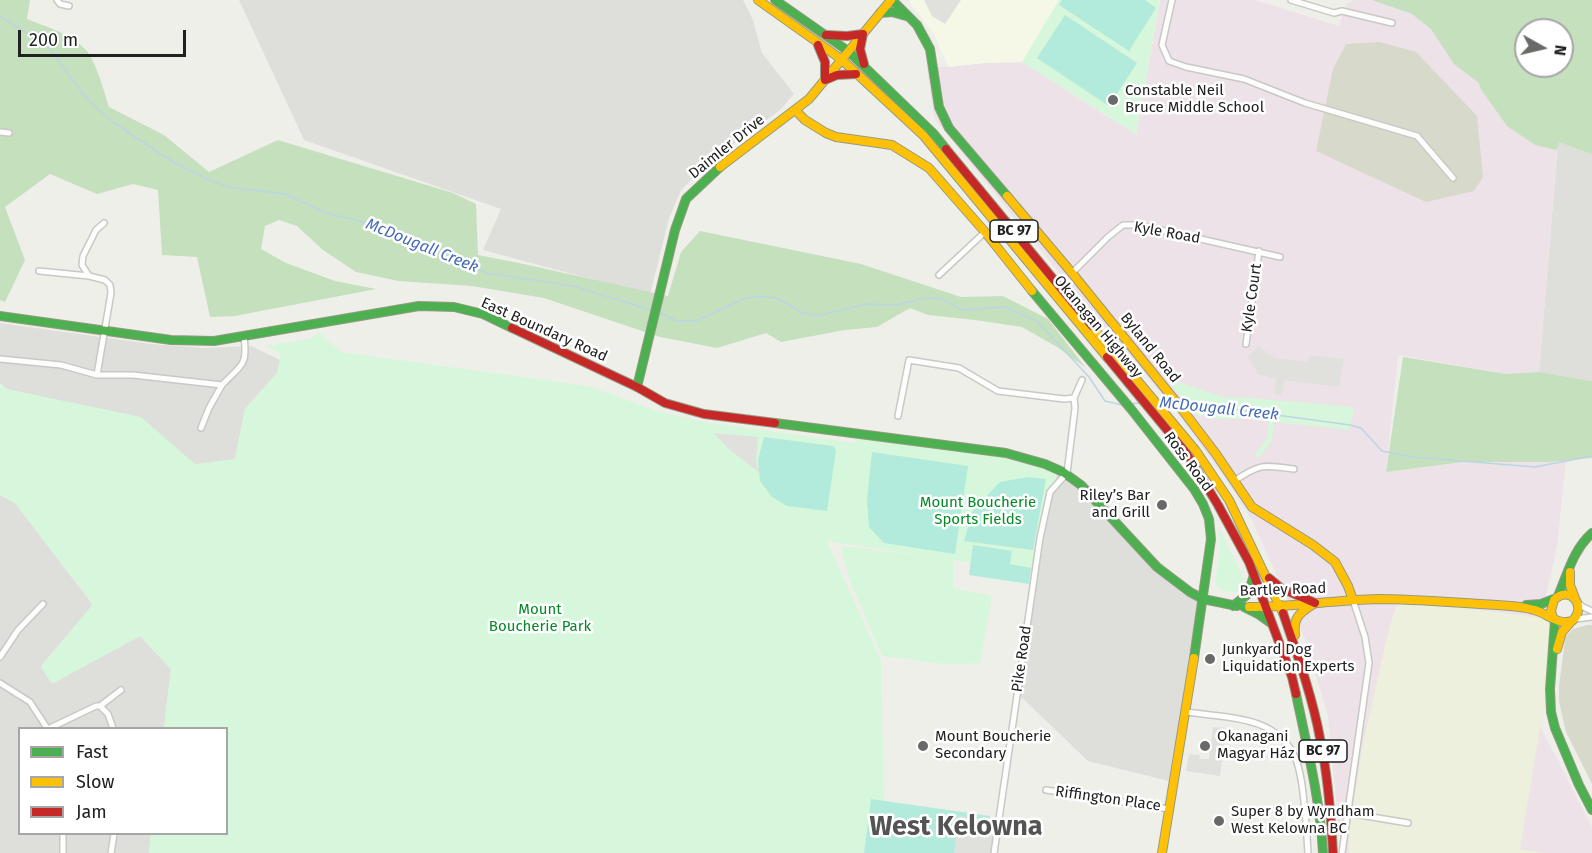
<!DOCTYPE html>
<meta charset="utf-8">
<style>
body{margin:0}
#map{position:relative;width:1592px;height:853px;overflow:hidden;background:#efefea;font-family:"Fira Sans",sans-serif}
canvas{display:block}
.legend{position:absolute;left:18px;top:727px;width:210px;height:108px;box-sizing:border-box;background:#fff;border:2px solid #a6a6a6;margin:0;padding:8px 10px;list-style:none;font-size:18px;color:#212121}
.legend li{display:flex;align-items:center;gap:12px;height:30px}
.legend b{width:30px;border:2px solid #a6a6a6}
.north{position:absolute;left:1514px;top:18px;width:60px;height:60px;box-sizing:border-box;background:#fff;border:2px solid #a6a6a6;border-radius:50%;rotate:98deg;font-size:16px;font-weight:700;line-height:24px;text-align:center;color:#212121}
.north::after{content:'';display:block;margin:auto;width:21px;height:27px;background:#696967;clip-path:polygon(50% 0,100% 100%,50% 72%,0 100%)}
.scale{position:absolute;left:18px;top:30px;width:168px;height:27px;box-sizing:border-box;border:3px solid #212121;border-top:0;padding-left:8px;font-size:18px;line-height:21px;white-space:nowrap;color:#212121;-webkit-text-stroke:4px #fff;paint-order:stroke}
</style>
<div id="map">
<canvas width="1592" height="853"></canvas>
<ul class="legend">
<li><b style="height:8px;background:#4caf50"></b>Fast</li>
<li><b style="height:8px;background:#ffc107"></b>Slow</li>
<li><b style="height:8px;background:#c62828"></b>Jam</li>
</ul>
<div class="north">N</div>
<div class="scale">200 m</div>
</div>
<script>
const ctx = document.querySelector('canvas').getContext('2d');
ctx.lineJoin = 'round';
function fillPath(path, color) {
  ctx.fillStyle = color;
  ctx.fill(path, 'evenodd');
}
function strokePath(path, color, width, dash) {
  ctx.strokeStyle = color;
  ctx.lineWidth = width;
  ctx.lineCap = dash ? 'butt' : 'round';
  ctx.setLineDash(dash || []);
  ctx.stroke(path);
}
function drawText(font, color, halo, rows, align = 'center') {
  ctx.font = font + ' "Fira Sans",sans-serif';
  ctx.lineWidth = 5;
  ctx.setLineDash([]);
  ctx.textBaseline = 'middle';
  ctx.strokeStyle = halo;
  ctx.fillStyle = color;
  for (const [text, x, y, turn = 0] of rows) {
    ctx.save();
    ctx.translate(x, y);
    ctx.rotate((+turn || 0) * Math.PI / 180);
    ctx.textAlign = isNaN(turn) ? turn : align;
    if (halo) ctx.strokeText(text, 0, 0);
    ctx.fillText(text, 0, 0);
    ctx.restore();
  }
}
const residential = new Path2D(`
 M239 0H743L753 20 762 53 794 94 780 110 708 163 681 190 669 218 650 295 483 250 501 209 304 140Z
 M1570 0H1592V381L1539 372Z
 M0 323 151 344 204 348 251 346 280 360 277 373 245 409 235 459 195 465 7 389 0 383Z
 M1058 471 1082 487 1154 568 1201 602 1180 748 1173 753 1169 781 1088 761 1016 692 1038 536Z
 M0 495 15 503 93 605 41 666 52 683 140 636 171 669 164 728H20V834H151L149 853H0Z`);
const industrial = new Path2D(`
 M1160 0H1255L1339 26 1347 3 1355 0H1434L1473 34 1480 88 1507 126 1535 145 1557 150 1539 372 1506 374 1398 355 1386 472 1463 462H1550L1566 460 1557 547 1545 600 1539 701 1541 728 1592 827V853H1340V840L1328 716 1305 639 1253 522 1227 481 1172 406 1064 279 934 118 927 68 985 63 1022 62 1136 134Z`);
const education = new Path2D(`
 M910 0H1160L1136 134 1022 62 985 63 949 67 933 33 910 3Z`);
const construction = new Path2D(`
 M1380 42 1416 52 1477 116 1483 177 1474 191 1426 202 1316 151 1333 69 1346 44Z
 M1587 625H1592V784L1566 732 1559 702V686L1565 640 1567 635 1573 629Z`);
const farmland = new Path2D(`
 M1397 604 1456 607 1553 619 1543 709 1520 849 1544 853H1349V833L1362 748 1389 628Z`);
const forest = new Path2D(`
 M0 0H30L27 19C47 27 71 34 86 50 95 59 105 94 109 107L164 135 209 172 278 140 453 193 476 204 478 255 519 263 668 296 681 252 700 231 861 264 961 297 1003 296 1048 319 1086 368 1057 347 1022 327 975 320 928 315 910 308 877 327 845 330 781 342 766 333 717 348 660 337 544 298 472 286 399 281 356 272 323 250 297 226 279 220 265 226 261 249 286 263 335 281 376 289 235 316 210 317 197 257 162 255 158 190 133 184 97 194 50 174 5 207 25 260 5 302 0 300Z
 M1372 0H1592V154L1559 142 1557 150 1535 145 1507 126 1480 88 1479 83 1454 64 1431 29 1412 14ZM1526 30H1562V66H1526Z
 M1403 357 1506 374 1539 372 1592 381V458L1550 462H1463L1386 472Z`);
const park = new Path2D(`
 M1059 0H1160L1136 134 1022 62Z
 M319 332 341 352 589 386 654 410 698 421 855 443 856 430 1006 451 1058 471 1038 536 1033 572 954 560 953 588 992 596 980 663 951 665 882 656 850 581 840 546 924 556 827 541 881 661 884 802 871 800 864 853H149L151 834H226V728H164L171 669 140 636 52 684 41 667 93 604 15 503 0 495V383L7 389 141 417 195 464 235 459 245 409 277 373 281 354 267 346 309 339Z
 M1166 378 1223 397 1250 398 1354 407 1350 430 1274 422 1272 440 1260 457 1254 456 1267 438 1269 421 1246 419H1219L1196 415Z
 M1219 527 1244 579 1245 586 1240 591 1231 592 1221 589 1218 588 1215 582 1220 549Z`);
const pitch = new Path2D(`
 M1062 0H1145L1156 8 1129 51 1059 5Z
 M1065 15 1137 63 1109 106 1037 58Z
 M764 437 833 446 836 450 827 511 787 506 772 497 760 481 758 460Z
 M872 452 968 466 955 554 884 543 869 527 867 499Z
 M1028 477 1046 479 1033 550 964 541 973 510 1000 482Z
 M973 545 1012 551 1010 564 1031 568 1029 584 969 575Z
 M871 799 990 816 985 853H864Z`);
const parking = new Path2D(`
 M924 0H961L945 24 932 16Z
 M1259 346 1274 358 1307 362 1310 355 1344 359 1339 387 1284 380 1282 395 1274 394 1277 379 1258 374 1248 356Z
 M714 433 758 437 756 462 760 473 730 450Z
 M1213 727 1226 728 1220 776 1186 771 1189 754 1200 755 1199 759H1209Z
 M959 816 999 822 994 853H954Z`);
const stream = new Path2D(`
 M0 16 49 48 87 99 114 123 173 162 212 181 228 187 285 194 326 213 376 225 487 273 573 286 651 310
 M659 312 676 321H696L741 300 758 296 776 298 803 313 817 316 867 304 896 305 926 298 941 299 962 310 1004 307 1037 321 1089 377 1105 401 1122 405
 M1160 401H1170
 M1181 402 1350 425 1361 428 1382 451 1413 457 1535 467 1592 456
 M1130 404 1140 403`);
const street = new Path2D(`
 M57 0 60 4 69 6
 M1172 0 1162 45 1169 61 1186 67 1244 79 1305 103 1417 136 1453 178
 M1291 0 1334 13 1342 11 1392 23
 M0 132 9 133
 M1072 273 1108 237 1123 225H1139L1280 257
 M939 275 985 232
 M89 276 82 265 83 256 96 230 104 223
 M1246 344 1259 251
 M0 359 61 365 97 375 111 293 110 285 105 280 89 276 39 271
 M97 375H133L222 385C241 365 248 366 244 337
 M1074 398 1082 380
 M898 416 909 360 959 368 998 391 1064 399 1074 398 1075 408 1067 473 1050 492 1040 538 994 853
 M201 428 209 408 222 385
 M1234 481C1261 463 1263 465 1294 469
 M1578 603 1583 607 1592 611
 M1576 619 1592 617
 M0 657 18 630 43 604
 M0 683 30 702 47 728
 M100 706 121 690
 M1186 712C1208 715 1244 717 1263 726 1297 741 1301 770 1304 802 1306 819 1307 836 1308 853
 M50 728 96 706H100L108 714 113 728
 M1046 790 1169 809
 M1348 813 1408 823
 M63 834V853
 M111 853 114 834
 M1342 853 1369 663 1365 637 1353 600`);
const fast = new Path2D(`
 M775 0 848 51 933 133 946 149
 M892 0 917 25 930 49 939 107 949 128 1007 196
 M880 13 892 12 906 16
 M1032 291 1131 409 1194 489 1203 504 1209 519 1211 539 1194 658
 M0 316 171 340 214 341 419 306 454 307 483 314 512 328
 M637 387 675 230 686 199 720 167
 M775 423 1006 453 1045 464 1063 472 1081 485 1157 567 1190 592 1203 599 1237 606
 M1558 596C1568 573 1573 550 1592 533
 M1526 605 1541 604 1554 599
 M1233 606 1248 594 1254 575
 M1244 607 1258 614 1272 624
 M1555 620 1550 689 1551 712 1555 728 1579 785 1592 810
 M1296 694C1307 747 1320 799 1323 853`);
const slow = new Path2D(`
 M758 0 841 59 923 135 1107 357
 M795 110 805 120 826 133 836 137 892 145 929 168 985 232 1032 291
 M720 167 809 99 891 0
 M1007 196 1072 273 1181 408 1216 454 1252 507 1313 545 1335 562 1348 586 1353 600
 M1092 326 1196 451 1229 500 1283 613
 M1570 572V585L1575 598
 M1249 607C1292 607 1335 600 1378 599 1418 599 1457 603 1497 605 1510 606 1522 606 1534 610 1547 613 1558 626 1572 621 1588 607 1570 584 1554 600L1551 611 1553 618
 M1295 635C1293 616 1300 613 1315 603
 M1557 649 1562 632 1570 623
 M1162 853 1194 658`);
const jam = new Path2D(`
 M826 35 847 36 863 34 860 49 864 64
 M818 45 825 62V80
 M825 80 837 75 856 74
 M946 149 1092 326
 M512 328 637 387 665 403 704 414 775 423
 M1107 357 1187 454 1218 505 1249 562 1292 677 1296 694
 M1269 578 1281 588 1315 603
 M1283 613C1297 654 1312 695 1320 738 1328 776 1331 814 1333 853`);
const markers = [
 [1113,100,6,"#696967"],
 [1162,505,6,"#696967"],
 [1210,659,6,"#696967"],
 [923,746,6,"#696967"],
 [1205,746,6,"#696967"],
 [1219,821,6,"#696967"]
];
const shields = [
 [1014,231,48],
 [1323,751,48]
];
const shieldNames = [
 ["BC 97",1014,231],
 ["BC 97",1323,751]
];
const poiNames = [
 ["Constable Neil",1125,91],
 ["Bruce Middle School",1125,108],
 ["Riley’s Bar",1150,496,"right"],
 ["and Grill",1150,513,"right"],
 ["Junkyard Dog",1222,650],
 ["Liquidation Experts",1222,667],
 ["Mount Boucherie",935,737],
 ["Secondary",935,754],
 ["Okanagani",1217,737],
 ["Magyar Ház",1217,754],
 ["Super 8 by Wyndham",1231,812],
 ["West Kelowna BC",1231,829]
];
const streetNames = [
 ["Daimler Drive",727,147,-39],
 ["Kyle Road",1167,233,10],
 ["Kyle Court",1252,298,-82],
 ["Okanagan Highway",1098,327,50],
 ["East Boundary Road",544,330,24],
 ["Byland Road",1150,348,51],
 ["Ross Road",1188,462,53],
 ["Bartley Road",1283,590,-2],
 ["Pike Road",1022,659,-82],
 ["Riffington Place",1108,799,8]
];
const parkNames = [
 ["Mount Boucherie",978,503],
 ["Sports Fields",978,520],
 ["Mount",540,610],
 ["Boucherie Park",540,627]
];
const waterNames = [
 ["McDougall Creek",422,246,22],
 ["McDougall Creek",1219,409,6]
];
const townNames = [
 ["West Kelowna",956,827]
];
fillPath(residential, '#dededb');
fillPath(industrial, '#ede2e7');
fillPath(education, '#f5f8e6');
fillPath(construction, '#d7d9cb');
fillPath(farmland, '#ecf0dc');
fillPath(forest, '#c4e0bd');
fillPath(park, '#d7f7dc');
fillPath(pitch, '#b2eadb');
fillPath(parking, '#e0e0dd');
strokePath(stream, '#bbd5e4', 1.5);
strokePath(street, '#c8c8c6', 8);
strokePath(fast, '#949b80', 10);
strokePath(slow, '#949b80', 10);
strokePath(jam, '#949b80', 10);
strokePath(street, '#fdfdfc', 5);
strokePath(fast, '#4caf50', 8);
strokePath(slow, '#ffc107', 8);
strokePath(jam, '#c62828', 8);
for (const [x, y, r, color] of markers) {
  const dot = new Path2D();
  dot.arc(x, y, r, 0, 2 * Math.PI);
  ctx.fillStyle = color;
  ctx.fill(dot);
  strokePath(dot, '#fff', 2);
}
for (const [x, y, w] of shields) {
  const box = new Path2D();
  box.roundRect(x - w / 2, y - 11, w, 22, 4.5);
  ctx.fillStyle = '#fff';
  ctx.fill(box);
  strokePath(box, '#212121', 1.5);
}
drawText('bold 14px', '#212121', null, shieldNames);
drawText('15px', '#212121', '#fff', poiNames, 'left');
drawText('15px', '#212121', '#fff', streetNames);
drawText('15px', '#058926', '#fff', parkNames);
drawText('italic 16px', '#466cb8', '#fff', waterNames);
drawText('bold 27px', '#545454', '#fff', townNames);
</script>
